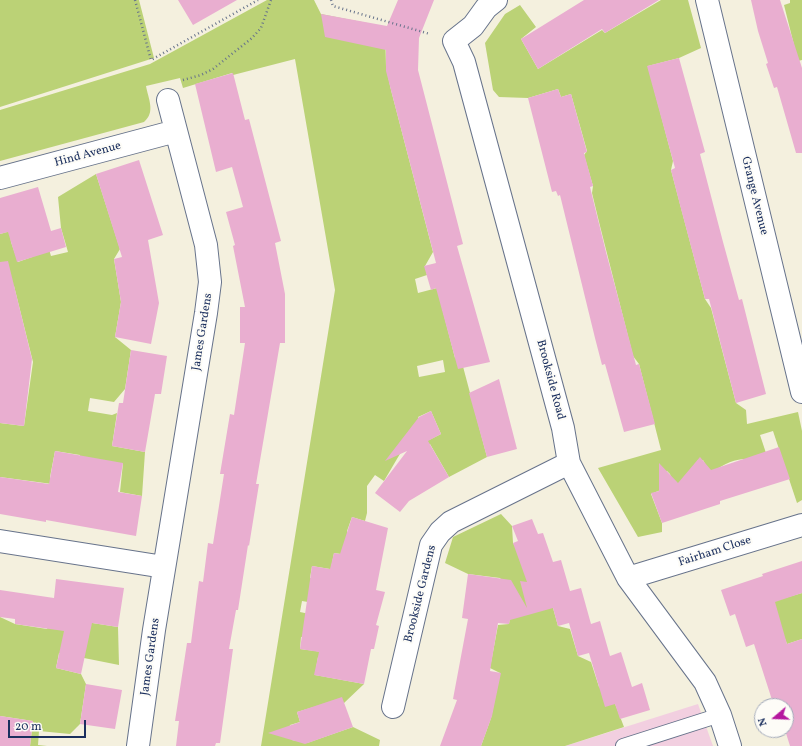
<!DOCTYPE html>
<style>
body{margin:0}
#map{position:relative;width:802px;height:746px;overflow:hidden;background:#f4f0de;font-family:Vollkorn,serif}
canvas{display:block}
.north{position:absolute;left:754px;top:698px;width:40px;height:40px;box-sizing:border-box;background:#fdfcf7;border:1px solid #a3aaba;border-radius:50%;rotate:251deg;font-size:11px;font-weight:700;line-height:16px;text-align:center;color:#1b2f5e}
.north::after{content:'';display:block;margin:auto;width:14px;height:18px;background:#b5179e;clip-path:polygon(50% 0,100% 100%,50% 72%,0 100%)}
.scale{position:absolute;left:8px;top:720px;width:78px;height:18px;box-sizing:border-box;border:2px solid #1b2f5e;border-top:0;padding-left:5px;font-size:12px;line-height:14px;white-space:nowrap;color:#1b2f5e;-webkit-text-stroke:3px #fdfcf7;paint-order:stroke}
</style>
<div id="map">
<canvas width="802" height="746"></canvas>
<div class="north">N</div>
<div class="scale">20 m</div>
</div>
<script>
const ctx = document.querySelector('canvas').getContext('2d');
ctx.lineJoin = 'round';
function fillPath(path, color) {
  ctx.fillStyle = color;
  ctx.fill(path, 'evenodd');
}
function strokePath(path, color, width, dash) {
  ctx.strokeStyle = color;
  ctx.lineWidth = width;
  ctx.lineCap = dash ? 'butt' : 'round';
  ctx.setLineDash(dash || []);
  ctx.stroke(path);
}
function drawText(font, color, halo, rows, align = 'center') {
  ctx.font = font + ' Vollkorn,serif';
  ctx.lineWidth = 4;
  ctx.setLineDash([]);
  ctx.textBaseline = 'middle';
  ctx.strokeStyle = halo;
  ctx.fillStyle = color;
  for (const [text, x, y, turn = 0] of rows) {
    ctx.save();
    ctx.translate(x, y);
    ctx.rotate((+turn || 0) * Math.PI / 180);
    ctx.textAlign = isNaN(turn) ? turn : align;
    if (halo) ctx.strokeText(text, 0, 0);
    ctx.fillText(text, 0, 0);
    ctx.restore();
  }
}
const built = new Path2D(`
 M698 704 713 746H565Z`);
const green = new Path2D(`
 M0 0H139L154 58 0 107Z
 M267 0H314L321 14 367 23 385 28 386 67 391 90 433 252 425 266 427 275 415 279 418 293 437 288 455 358 461 359 487 457 449 477 430 444 420 450 414 441 404 447 384 481 375 475 367 486V513L365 521 352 517 347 531 350 547 348 555 334 553 331 568 344 570 333 622 326 621 322 638 328 639 324 659 318 657 315 675 364 684 344 703 316 712 314 707 297 712 300 722 290 725 289 730 292 740 296 741 305 737 307 743 353 727 380 740 379 746H261L335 290 295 59 233 75 232 73 183 88 180 78 146 86C148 98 156 112 144 122L0 161V110L150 64ZM443 360 445 372 419 377 417 366ZM431 411 441 434 429 440 418 417ZM312 566 342 571 340 583 310 578ZM302 601 331 606 329 618 300 612ZM301 637 325 640 323 652 300 649Z
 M661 0H688L701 48 679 58 648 66 673 161 671 170 705 299 711 308 736 403 746 410 747 424 798 412 802 431V500L797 503 773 431 760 435 768 459C752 464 754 458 743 459 731 460 719 467 710 474L703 460H698L695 467 699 478 674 485 670 474 667 471H662L659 474 663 489 651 494 662 523V532L638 537 598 468 661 450 639 364 633 356 600 226 592 193 593 186 584 155 587 151 571 94 561 97 558 89 528 98 499 97 493 90 485 43 505 14 520 5 536 27 521 39 538 69 602 30 605 33Z
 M790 0H802V60L798 61 784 5 790 3Z
 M96 174 120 249 114 259 121 302 115 337 131 350 125 389 114 402 90 398 88 411 112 415 117 413 112 446 145 452 142 496 120 492 123 463 74 482 80 455 55 451 50 477 52 484 0 477V423L24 426 33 362 14 286 0 287V234L10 231 11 242 18 262 32 257 26 237 44 233 51 256 68 252 61 228 58 197Z
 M501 514 512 526 513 543 553 608 558 626 570 629 578 656 591 662 599 687 611 693 624 727 565 746H481L491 718 500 673 490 668 498 625 509 624 513 597 500 578 468 574 445 563 453 537Z
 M802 593V639L787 644 771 602Z
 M0 617 15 624 47 629 52 620 86 622 118 627 119 665 59 653 56 668 81 674 86 684 80 724 70 734 39 731 38 745 47 746H30L33 721 0 716Z`);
const building = new Path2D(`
 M178 0H237L193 25Z
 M398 0H434L419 38 418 70 463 244 457 246 490 362 458 369 436 288 431 290 424 266 436 263 386 71V50L325 37 321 14 387 26Z
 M584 0H659L605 33 602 29 538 69 521 39Z
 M751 0H780L802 68V153H796L777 87 774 88 766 64 768 63 758 31Z
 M679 58 705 152 700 154 723 242 739 300 742 299 766 394 736 403 709 299H705L680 205 671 170 675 168 647 66Z
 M233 73 245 120 249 119 281 241 275 243 285 294V343H280L256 484H259L249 546 248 545 238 610H236L229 649H233L220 743H216L215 746H176L179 721H175L187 643H191L199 581 203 582 208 543 213 544 224 474H220L230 414 234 415 245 343H240V307H245L233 246 235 245 226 212 243 207 232 167 216 172 195 84Z
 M558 89 561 97 571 94 587 152 584 153 593 186 590 187 606 252 636 365 639 364 655 424 624 432 605 364 602 365 595 338 560 195 558 196 556 191 552 192 528 98Z
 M139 160 163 235 148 240 159 303 151 344 115 337 121 302 114 259 122 257 96 174Z
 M38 187 51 231 61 228 66 247 17 262 8 232 0 234V198Z
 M8 261 32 359 24 426 0 423V262Z
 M131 350 167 356 161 394H155L145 452 112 446 119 403H123Z
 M499 379 517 449 487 457 469 393Z
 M431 411 441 434 428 441 449 477 409 501 400 512 375 493 407 451 385 461 419 417Z
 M779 447 790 479 720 501V504L662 523 651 493 659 491V463L678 483 700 457 711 470Z
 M55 451 123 463 118 492 142 496 136 536 46 520V522L0 514V477L49 484Z
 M352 517 388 528 376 590 385 592 376 625 379 626 374 649H371L364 684 314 675 319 652 300 649 312 566 330 569 334 553 340 554Z
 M532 519 538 534 543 533 553 562 561 560 570 591 581 588 591 624 600 621 610 656 621 652 632 687 642 683 650 710 620 719 615 704 605 707 589 653 578 656 569 623 558 626 553 608 510 620 509 624 498 623 490 671 501 673 492 716 481 746H440L457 700 453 699 468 619 462 618 468 574 511 580 527 608 520 581 527 582 513 543 518 541 512 526Z
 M802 561V593L775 602 787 644 802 639V746H790L785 730 786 706H777L776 702 773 703 754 644 746 647 735 614 730 616 721 590 763 576 762 574Z
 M56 579 124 588 118 627 92 623 81 674 56 668 64 631 15 624V619L0 617V590L54 598Z
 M86 684 122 690 115 729 80 724Z
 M342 697 353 727 305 744 268 733 300 722 297 712Z
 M0 716 33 721 30 746H0Z`);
const path = new Path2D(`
 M135 0 151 60 258 0
 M331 0 333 6 430 34
 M183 80 201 75 213 69 252 38 261 28 271 0`);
const service = new Path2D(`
 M623 746 720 715`);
const minor = new Path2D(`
 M496 0 486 8 473 26 454 41 464 62 563 428 569 463 628 578 705 682 720 715 730 746
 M707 0 802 392
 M0 178 176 131
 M0 541 164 567
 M628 578 802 525
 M393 707 431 545 440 532 451 522 569 463
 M138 746 154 630 206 313 210 282 206 245 168 100`);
const streetNames = [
 ["Hind Avenue",88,155,-15],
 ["Grange Avenue",754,196,76],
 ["James Gardens",203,332,-81],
 ["Brookside Road",550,380,75],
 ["Fairham Close",715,552,-18],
 ["Brookside Gardens",421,594,-76],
 ["James Gardens",151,657,-82]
];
fillPath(built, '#f2cfe0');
fillPath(green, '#bbd276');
fillPath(building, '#e9aed0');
strokePath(service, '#67738b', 16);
strokePath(minor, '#67738b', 24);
strokePath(path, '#67738b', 2.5, [1, 3]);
strokePath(service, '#fff', 14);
strokePath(minor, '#fff', 22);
drawText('12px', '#1b2f5e', '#fdfcf7', streetNames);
</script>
